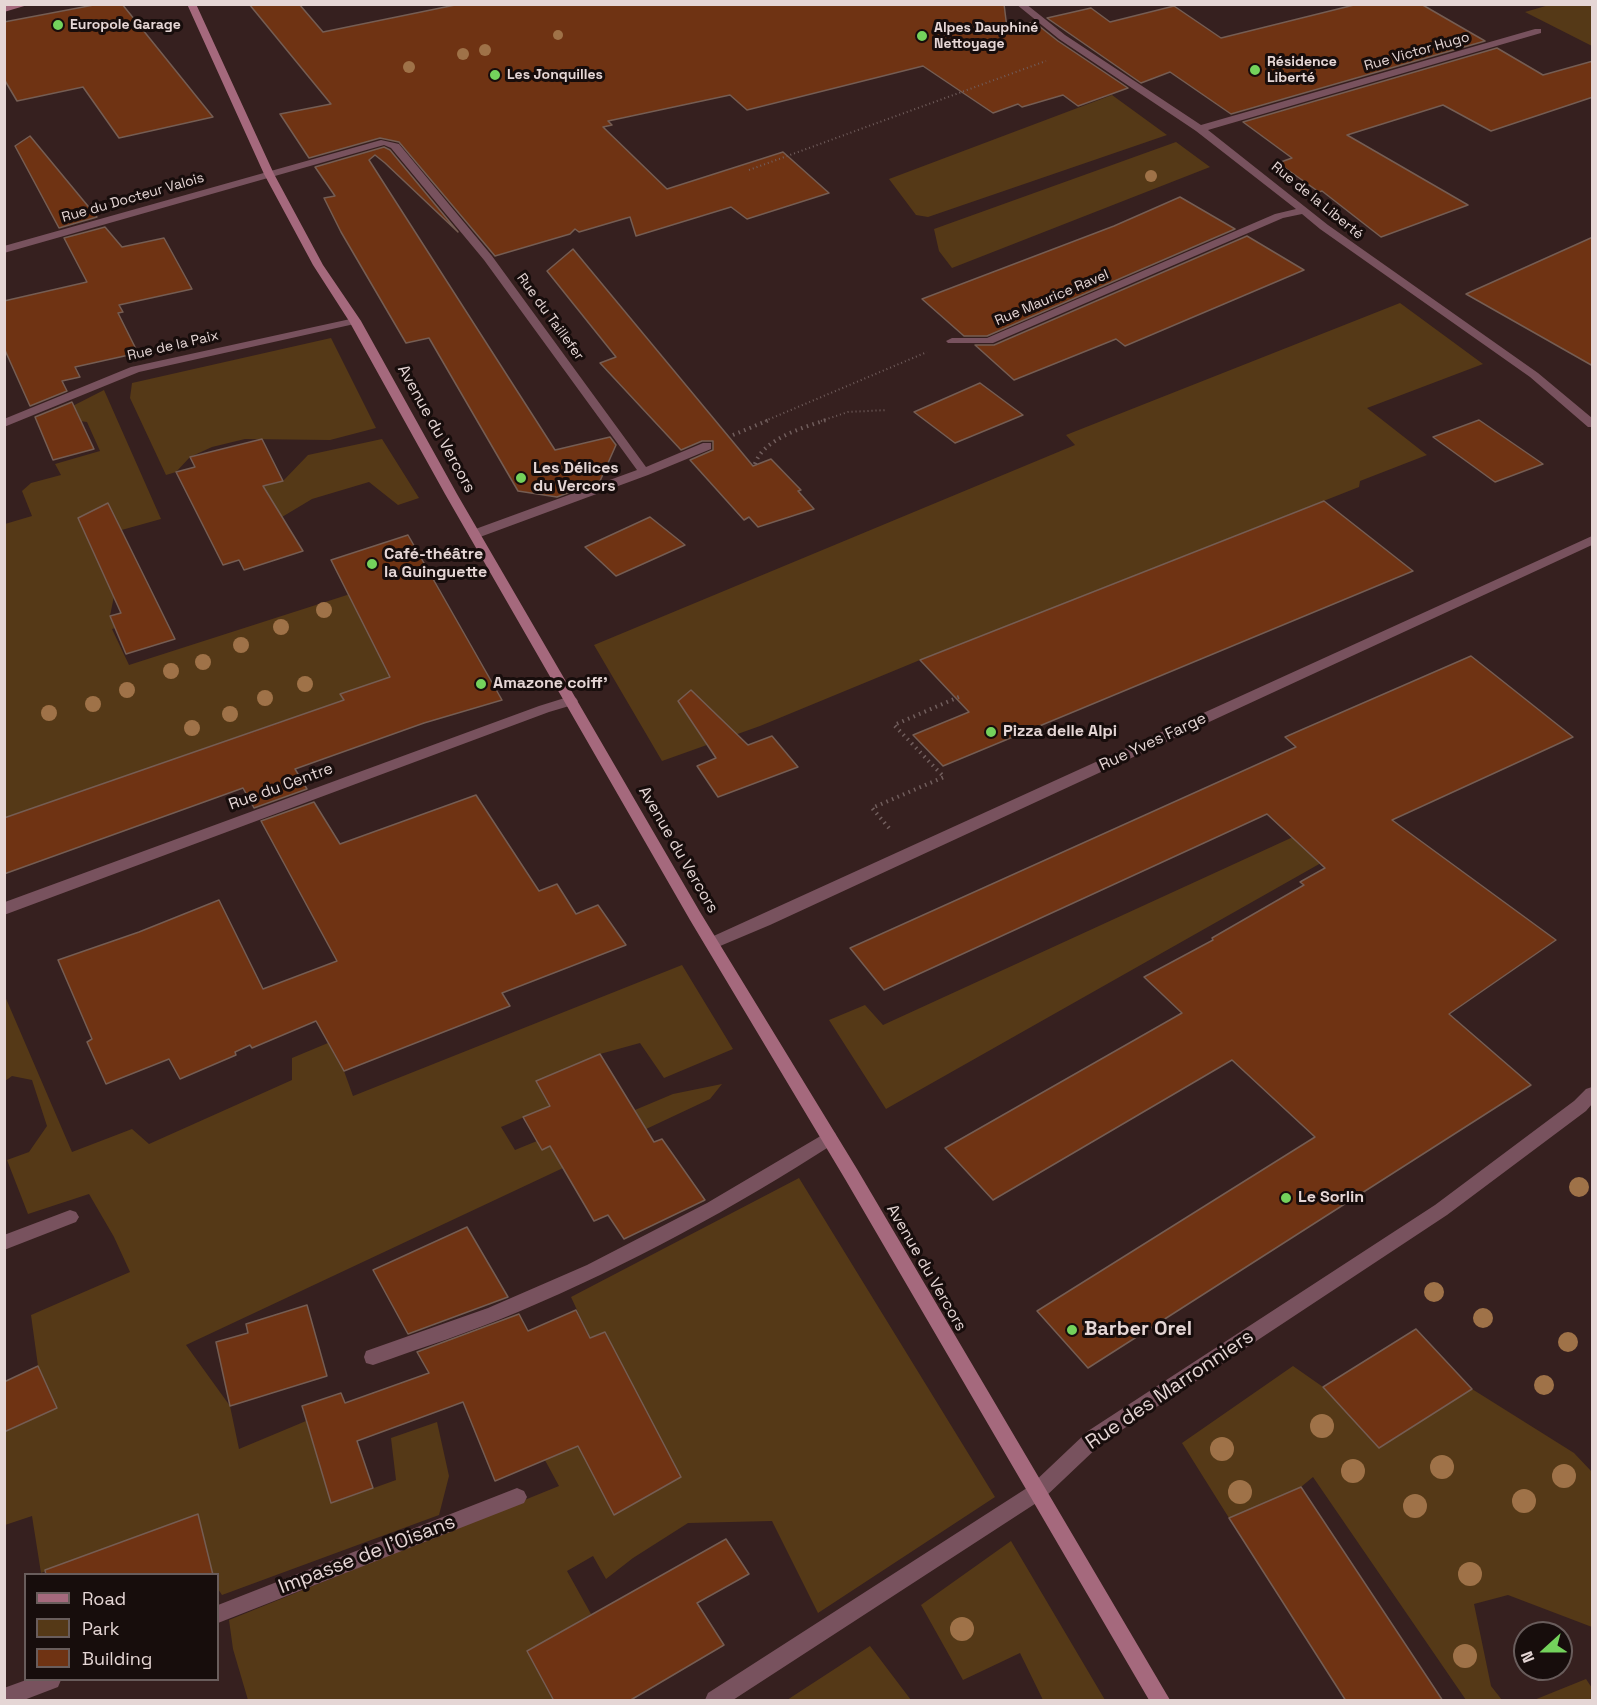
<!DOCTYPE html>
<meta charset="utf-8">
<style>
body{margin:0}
#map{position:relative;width:1597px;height:1705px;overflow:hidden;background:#36201f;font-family:"Space Grotesk",sans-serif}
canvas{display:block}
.frame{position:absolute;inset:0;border:6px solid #e5d6d5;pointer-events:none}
.legend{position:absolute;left:24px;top:1573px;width:195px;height:108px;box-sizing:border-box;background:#170d0c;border:2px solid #695d5c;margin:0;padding:8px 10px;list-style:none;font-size:18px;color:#e5d6d5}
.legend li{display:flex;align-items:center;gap:12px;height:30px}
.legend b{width:30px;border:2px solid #695d5c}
.north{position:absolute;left:1513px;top:1621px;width:60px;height:60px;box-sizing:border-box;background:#170d0c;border:2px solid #695d5c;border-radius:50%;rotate:249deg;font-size:16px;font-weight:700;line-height:24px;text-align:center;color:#e5d6d5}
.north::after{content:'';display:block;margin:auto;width:21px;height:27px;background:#74d25c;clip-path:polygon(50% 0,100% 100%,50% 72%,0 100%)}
</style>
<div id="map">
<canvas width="1597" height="1705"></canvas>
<div class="frame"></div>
<ul class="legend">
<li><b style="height:8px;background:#a5697d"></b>Road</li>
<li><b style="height:16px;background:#553917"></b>Park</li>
<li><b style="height:16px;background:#6f3313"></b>Building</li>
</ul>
<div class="north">N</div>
</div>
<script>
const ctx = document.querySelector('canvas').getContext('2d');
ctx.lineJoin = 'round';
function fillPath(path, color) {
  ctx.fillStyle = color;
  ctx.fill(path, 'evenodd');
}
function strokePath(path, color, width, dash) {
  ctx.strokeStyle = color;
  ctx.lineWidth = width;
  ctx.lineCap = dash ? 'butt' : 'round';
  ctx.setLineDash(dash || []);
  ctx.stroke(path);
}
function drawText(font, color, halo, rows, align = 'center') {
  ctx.font = font + ' "Space Grotesk",sans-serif';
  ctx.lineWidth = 6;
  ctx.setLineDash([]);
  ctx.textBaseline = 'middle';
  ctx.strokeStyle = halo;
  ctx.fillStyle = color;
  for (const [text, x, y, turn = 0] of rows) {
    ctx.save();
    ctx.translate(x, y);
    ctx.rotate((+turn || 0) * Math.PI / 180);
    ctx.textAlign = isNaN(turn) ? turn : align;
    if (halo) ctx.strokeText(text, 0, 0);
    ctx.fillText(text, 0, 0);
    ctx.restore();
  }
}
const green = new Path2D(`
 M1549 5H1592V46L1525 12Z
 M1112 95 1167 135 928 217 916 215 889 179Z
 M1176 142 1210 167 952 268 939 251 934 229Z
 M1400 303 1483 364 1367 408 1427 455 1360 481 1359 487 920 660 760 726 662 761 594 645 1075 445 1066 435Z
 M331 338 376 428 330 440 245 439 212 447 190 457 176 472 166 475 130 398 132 383Z
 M104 390 161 519 118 531 114 596 110 616 115 628 112 629 129 665 400 578 415 726 359 687 341 694 369 743 312 763 285 720 5 819V524L32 516 22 491 31 483 61 475 55 464 100 451 87 422 51 417Z
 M382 439 419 498 398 505 369 482 312 499 282 517 248 490 283 481 308 455Z
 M1293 837 1321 863 886 1109 829 1020 865 1005 883 1025Z
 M682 965 733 1049 664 1078 640 1043 600 1054 550 1106 501 1127 515 1150 537 1141 542 1149 673 1094 722 1084 710 1099 186 1345 230 1406 239 1449 306 1421 332 1503 396 1480 391 1438 437 1422 449 1476 439 1515 222 1595 218 1589V1574H213L197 1514 41 1573 32 1516 5 1525V1432L57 1408 38 1366 31 1315 130 1272 114 1237 89 1194 28 1214 7 1160 29 1152 47 1126 32 1080 12 1076 5 1081 4 994 72 1152 132 1129 149 1144 292 1080V1058L328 1043 344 1071 353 1096Z
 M799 1178 995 1497 818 1613 772 1521 688 1523 633 1558 606 1579 593 1556 567 1571 591 1614 528 1651 554 1700H248L233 1649 229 1620 559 1486 534 1440 590 1338 571 1297Z
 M1293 1366 1323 1387 1379 1448 1472 1389 1574 1453 1592 1472V1627L1508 1595 1474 1604 1491 1686 1502 1700H1466L1313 1477 1301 1487 1229 1518 1182 1443Z
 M1011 1541 1105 1700H1043L1020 1653 963 1680 921 1605Z
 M870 1646 911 1700H787Z
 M1586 1679 1592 1688V1700H1534Z`);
const building = new Path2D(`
 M99 4H122L213 117 119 138 83 87 17 101 4 79V22Z
 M249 4H299L323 32 460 4H1004L1007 28 1034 22 1058 41 1128 88 1078 106 1063 95 1022 107 1018 104 993 113 923 66 747 110 730 95 608 121 612 125 603 127 667 189 783 152 829 193 747 219 731 207 636 236 630 217 579 232 575 229 570 234 495 256 399 142 380 138 309 158 280 114 331 104Z
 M1358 4H1421L1485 41 1231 114 1170 72 1141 83 1047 18 1091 8 1110 22 1174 6 1221 38Z
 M1497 48 1543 75 1593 61V97L1491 131 1443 105 1347 135 1468 205 1381 237 1322 191 1319 192 1278 163 1292 158 1243 122Z
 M30 136 97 217 59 228 15 146Z
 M384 147 390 150 458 232 385 163 375 155 369 160 555 450 610 437 616 445 600 481 557 497 518 491 429 338 406 343 341 232 324 198 335 196 315 167Z
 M1180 197 1235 229 987 336H964L922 299 1114 226Z
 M105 227 122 247 164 238 192 289 119 305 123 312 118 313 138 353 75 367 80 377 62 381 67 391 30 406 4 348V301L87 282 64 238Z
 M1247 236 1304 270 1125 346 1116 339 1014 380 975 345H994Z
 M1593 237V366L1466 294Z
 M573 249 753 466 771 459 801 490 798 491 814 509 758 527 749 517 744 520 690 460 713 450V441H702L681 450 600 363 616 357 547 271Z
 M980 383 1023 415 955 443 914 412Z
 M72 402 94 449 53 460 35 417Z
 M1479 420 1543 464 1495 482 1433 437Z
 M262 439 283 481 263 486 303 551 244 570 239 560 223 565 176 472 195 467 190 457Z
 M1324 501 1413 571 943 766 913 735 969 712 920 660Z
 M108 503 175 639 126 654 110 616 121 613 78 518Z
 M650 517 685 545 616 576 585 547Z
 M408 535 502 700 424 723 295 769 307 789 254 808 243 788 4 874V818L344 700 340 694 390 677 331 560Z
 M1471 656 1573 737 1392 820 1556 940 1449 1014 1531 1085 1088 1368 1037 1311 1315 1137 1232 1060 993 1200 945 1148 1182 1013 1144 977 1213 940 1212 938 1304 885 1300 882 1325 868 1267 814 884 990 850 948 1296 747 1285 737Z
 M691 690 748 745 772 736 798 767 718 797 697 766 716 758 678 701Z
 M476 795 539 891 557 884 576 914 598 905 626 945 502 993 510 1006 344 1071 316 1021 252 1048 250 1045 235 1052 236 1055 180 1079 169 1059 106 1084 87 1042 92 1039 58 960 139 932 219 900 263 989 337 961 261 821 314 802 340 844Z
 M600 1054 654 1142 662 1139 705 1200 624 1239 608 1215 594 1221 550 1146 542 1150 523 1117 550 1106 536 1081Z
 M467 1227 508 1297 408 1334 373 1270Z
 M307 1305 327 1376 230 1406 216 1342 248 1333 246 1324Z
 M576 1310 590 1338 605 1332 681 1477 614 1515 578 1446 495 1481 463 1402 357 1441 373 1488 331 1503 302 1406 341 1393 345 1403 429 1373 417 1352 519 1314 528 1331Z
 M1416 1329 1472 1389 1379 1448 1323 1387Z
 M38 1366 57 1408 4 1432V1382Z
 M1301 1487 1443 1701H1346L1229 1518Z
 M198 1514 213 1575H46L45 1570Z
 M726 1539 749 1574 697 1603 724 1645 629 1701H554L527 1651Z`);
const pathFar1 = new Path2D(`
 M749 170 1046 61
 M765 421 927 352
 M821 421 848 412 887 410`);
const path = new Path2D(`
 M733 435 769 420
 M755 464C763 439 802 428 826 420
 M889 828 872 808 944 777 894 725 961 696`);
const lane = new Path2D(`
 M829 1131 835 1133 837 1138 835 1143C734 1208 629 1265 518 1312 471 1332 421 1348 373 1365L366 1363 364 1357 366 1351 488 1308 587 1265 707 1203Z`);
const street = new Path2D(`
 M1016 4H1026L1065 35 1201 125 1535 29H1541V33L1208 130 1328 225 1538 373 1592 418V427H1588L1530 377 1320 229 1302 214 1283 218 993 343H948L946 341 952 338H987L1275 214 1296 209 1196 131 1059 39Z
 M381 140 399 144 492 256 646 467 703 443H711V449L648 475 480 537H470L469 534 470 531 637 470 484 260 391 148 384 145 4 253V246Z
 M355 318 361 321 359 323 139 372 4 427V419L131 367Z
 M1592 536V545L770 925 713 949 707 947 705 943 707 939Z
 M571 696 576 698 578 701 576 704 549 712 4 915 5 902 539 706Z
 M1592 1087V1104L1586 1111 1447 1215 1102 1443 1044 1498 733 1700H705L708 1693 1030 1486 1088 1431 1435 1205 1574 1101 1586 1089Z
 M70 1210 76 1212 79 1217 76 1222 4 1250V1235Z
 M517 1488 524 1491 527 1497 524 1503 218 1623V1605Z
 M26 1680H61L58 1687 24 1700H4V1688Z`);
const secondary = new Path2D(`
 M12 4H31L4 12V6Z
 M187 4H196L274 174 323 265 361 321 457 494 700 912 857 1169 1170 1700H1149L845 1179 690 920 445 494 349 321 313 265 264 174Z`);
const trees = [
 [558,35,5],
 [485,50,6],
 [463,54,6],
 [409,67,6],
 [1151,176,6],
 [324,610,8],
 [281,627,8],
 [241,645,8],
 [203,662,8],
 [171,671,8],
 [305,684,8],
 [127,690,8],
 [265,698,8],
 [93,704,8],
 [49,713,8],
 [230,714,8],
 [192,728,8],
 [1579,1187,10],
 [1434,1292,10],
 [1483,1318,10],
 [1568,1342,10],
 [1544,1385,10],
 [1322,1426,12],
 [1222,1449,12],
 [1442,1467,12],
 [1353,1471,12],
 [1564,1476,12],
 [1240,1492,12],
 [1524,1501,12],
 [1415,1506,12],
 [1470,1574,12],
 [962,1629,12],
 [1465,1656,12]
];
const markers = [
 [58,25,6,"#74d25c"],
 [922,36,6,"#74d25c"],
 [1255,70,6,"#74d25c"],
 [495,75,6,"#74d25c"],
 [521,478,6,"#74d25c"],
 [372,564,6,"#74d25c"],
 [481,684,6,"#74d25c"],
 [991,732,6,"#74d25c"],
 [1286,1198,6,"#74d25c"],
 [1072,1330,6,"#74d25c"]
];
const farPoinames = [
 ["Europole Garage",70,25],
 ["Alpes Dauphiné",934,28],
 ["Nettoyage",934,44],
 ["Résidence",1267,62],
 ["Liberté",1267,78],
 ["Les Jonquilles",507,75]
];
const farStreetnames = [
 ["Rue Victor Hugo",1417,52,-16],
 ["Rue du Docteur Valois",133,198,-16],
 ["Rue de la Liberté",1317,201,39],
 ["Rue Maurice Ravel",1052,298,-23],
 ["Rue du Taillefer",550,317,54],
 ["Rue de la Paix",173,346,-13]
];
const streetNames = [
 ["Avenue du Vercors",436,429,61],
 ["Rue Yves Farge",1153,742,-25],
 ["Rue du Centre",281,787,-20],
 ["Avenue du Vercors",678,850,60],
 ["Avenue du Vercors",926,1268,60]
];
const poiNames = [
 ["Les Délices",533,469],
 ["du Vercors",533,487],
 ["Café-théâtre",384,555],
 ["la Guinguette",384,573],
 ["Amazone coiff'",493,684],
 ["Pizza delle Alpi",1003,732],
 ["Le Sorlin",1298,1198]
];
const nearPoinames = [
 ["Barber Orel",1084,1330]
];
const nearStreetnames = [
 ["Rue des Marronniers",1170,1390,-34],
 ["Impasse de l'Oisans",367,1555,-21]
];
fillPath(green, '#553917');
fillPath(building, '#6f3313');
strokePath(building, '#755d53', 1.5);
strokePath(pathFar1, '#715e5d', 2, [1, 3]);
strokePath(path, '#715e5d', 4, [1.5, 4.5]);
fillPath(lane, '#78525e');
fillPath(street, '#78525e');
fillPath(secondary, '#a5697d');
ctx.fillStyle = '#9f7248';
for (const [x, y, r] of trees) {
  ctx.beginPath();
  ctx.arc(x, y, r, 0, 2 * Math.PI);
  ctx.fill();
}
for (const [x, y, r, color] of markers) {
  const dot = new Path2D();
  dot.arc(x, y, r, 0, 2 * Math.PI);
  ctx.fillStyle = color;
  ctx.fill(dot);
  strokePath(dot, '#170d0c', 2);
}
drawText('bold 14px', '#e5d6d5', '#170d0c', farPoinames, 'left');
drawText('14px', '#e5d6d5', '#170d0c', farStreetnames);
drawText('16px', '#e5d6d5', '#170d0c', streetNames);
drawText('bold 16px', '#e5d6d5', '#170d0c', poiNames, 'left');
drawText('bold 20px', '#e5d6d5', '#170d0c', nearPoinames, 'left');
drawText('20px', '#e5d6d5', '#170d0c', nearStreetnames);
</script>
